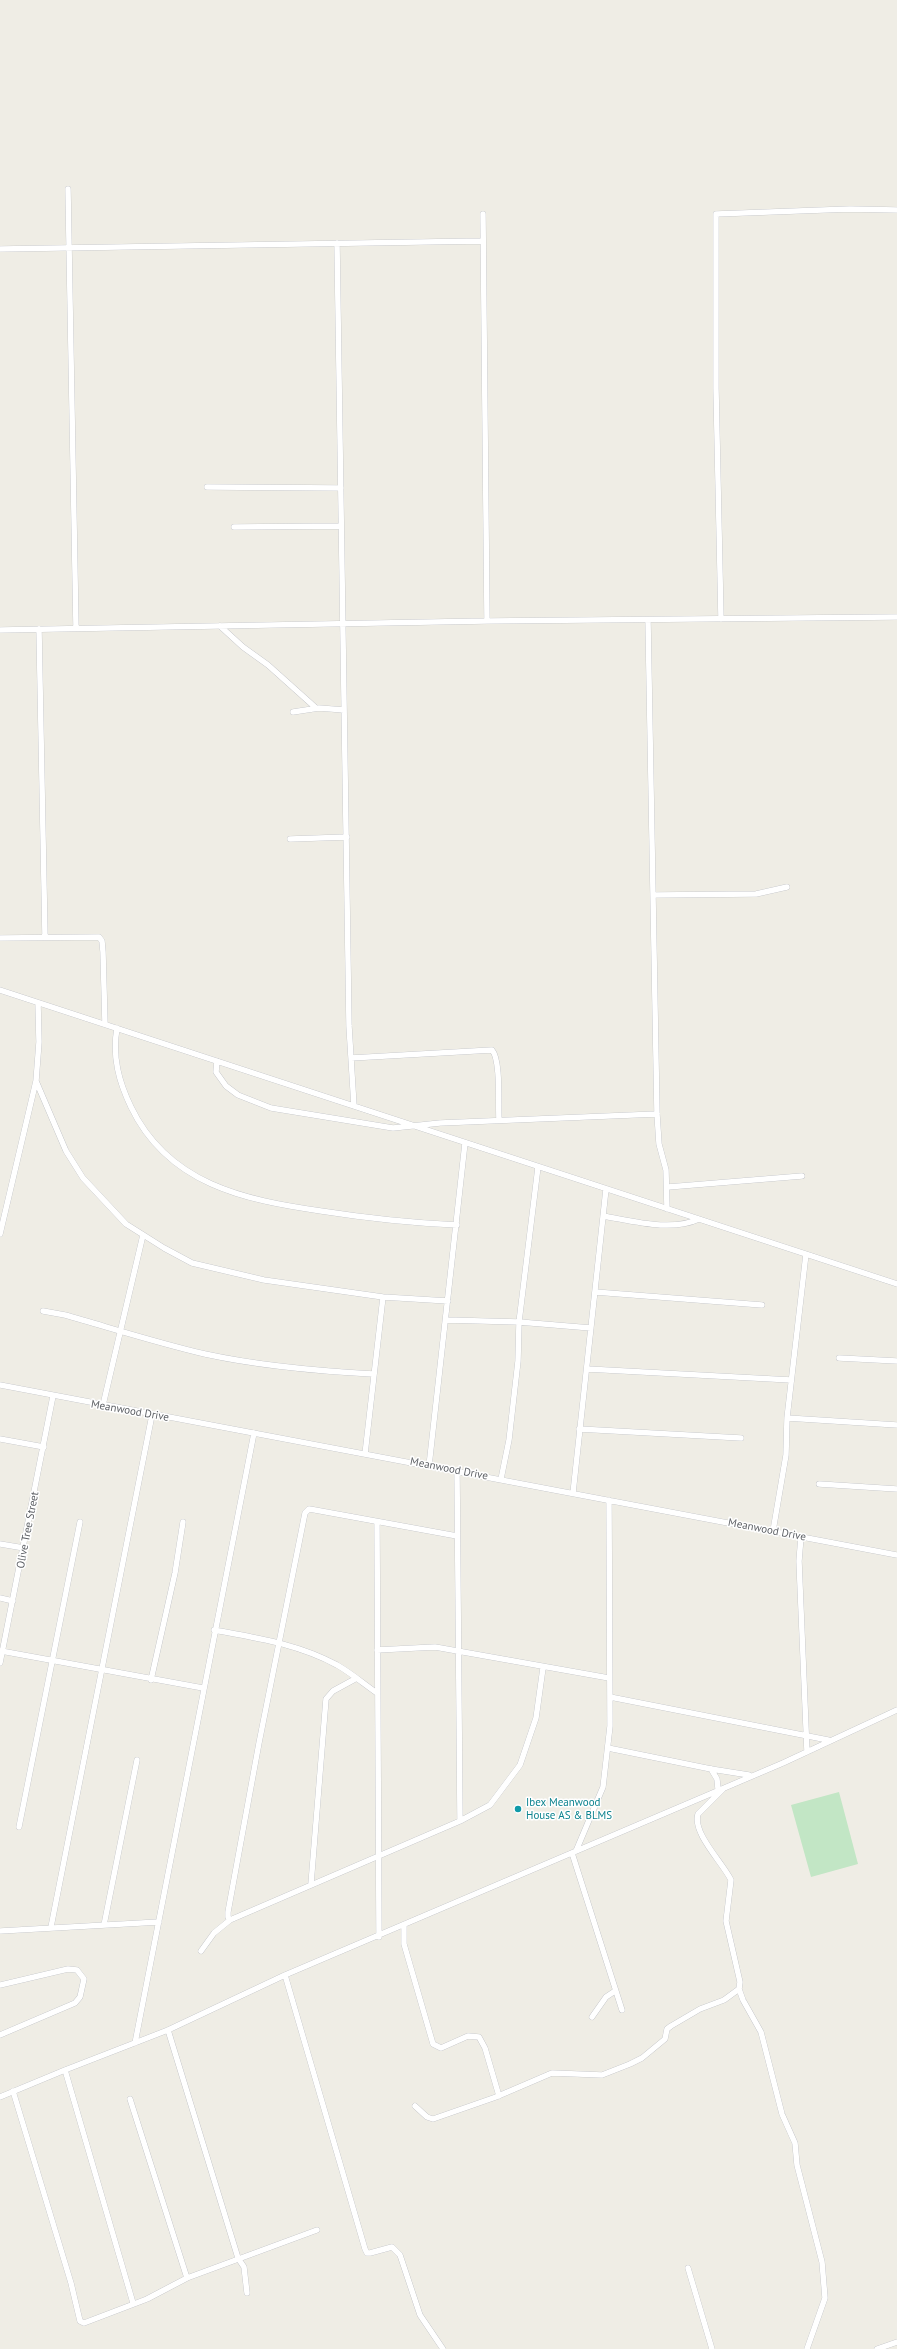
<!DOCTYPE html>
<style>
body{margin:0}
canvas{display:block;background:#efede5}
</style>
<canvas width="897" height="2349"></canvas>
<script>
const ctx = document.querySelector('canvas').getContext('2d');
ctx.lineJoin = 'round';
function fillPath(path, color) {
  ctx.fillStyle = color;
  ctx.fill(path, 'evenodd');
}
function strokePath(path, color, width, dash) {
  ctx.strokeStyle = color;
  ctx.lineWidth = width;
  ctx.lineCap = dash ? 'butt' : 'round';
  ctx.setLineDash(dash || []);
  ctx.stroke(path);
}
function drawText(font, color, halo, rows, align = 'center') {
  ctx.font = font + ' "PT Sans",sans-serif';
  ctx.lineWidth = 3;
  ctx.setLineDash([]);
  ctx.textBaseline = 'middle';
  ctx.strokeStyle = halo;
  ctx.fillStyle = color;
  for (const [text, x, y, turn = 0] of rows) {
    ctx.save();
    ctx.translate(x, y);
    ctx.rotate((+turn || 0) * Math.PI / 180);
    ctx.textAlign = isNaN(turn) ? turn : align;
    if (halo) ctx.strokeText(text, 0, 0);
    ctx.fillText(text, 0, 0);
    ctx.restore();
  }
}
const green = new Path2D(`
 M839 1792 858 1864 811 1877 791 1805Z`);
const minor = new Path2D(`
 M68 189 76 628
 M483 214 487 621
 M337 243 349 1026 354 1106
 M0 249 482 241
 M207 487 341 488
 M234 527 341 526
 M721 619 716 389V214L850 209 897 210
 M648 620 657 1114 659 1144 666 1170 667 1209
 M220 626 243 647 268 665 316 708
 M39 629 45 937
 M0 630 487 621 897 617
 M293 712 319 708 344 710
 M290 839 347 837
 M654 895 756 894 787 887
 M0 938 99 937 102 941 103 952 105 1024
 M0 990 897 1284
 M117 1028C112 1057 119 1082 131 1107 168 1184 244 1200 321 1211 366 1218 411 1223 457 1225
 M351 1058 492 1050C501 1060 498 1105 499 1120
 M217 1061 216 1072 226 1086 238 1095 271 1108 393 1128 440 1123 657 1114
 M36 1081 66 1151 83 1178 126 1224 164 1248 192 1263 264 1280 383 1297 365 1454
 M668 1187 802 1176
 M603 1216C633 1221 671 1232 699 1219
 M0 1234 36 1081 39 1042 38 1003
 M595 1292 762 1305
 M383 1297 448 1301
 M43 1311 65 1315C111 1328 158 1343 205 1354 260 1366 317 1371 373 1374
 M446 1320 519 1322 591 1328
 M839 1358 897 1361
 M587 1369 791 1380
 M0 1385 897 1555
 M103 1405 143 1235
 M787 1418 897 1425
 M579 1429 741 1438
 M0 1439 44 1447
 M429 1466 465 1143
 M501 1479 509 1440 518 1361 519 1322 538 1167
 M819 1484 897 1489
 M573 1493 606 1189
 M377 1522 379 1937
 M773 1531 786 1455 787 1418 806 1254
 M801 1537 799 1561 807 1752
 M0 1544 24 1548
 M0 1598 13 1601
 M214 1630C257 1638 298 1644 337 1665 351 1673 364 1684 377 1693
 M377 1650 435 1647 609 1678
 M1 1651 203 1688
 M0 1663 53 1396
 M151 1680 175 1573 183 1522
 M610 1697 828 1740
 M608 1748 711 1769 749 1775
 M711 1769 717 1779 718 1789
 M723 1789 698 1814C692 1833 723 1863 731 1880L726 1921 740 1982 739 1989 743 2000 761 2032 782 2114 795 2143 797 2165 822 2262 825 2298 807 2349
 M460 1821 490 1805 520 1765 536 1718 543 1668
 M19 1827 80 1522
 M576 1851 603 1787 610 1726 609 1500
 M572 1853 622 2010
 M311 1884 326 1699 333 1691 355 1679
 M230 1920 228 1917V1912L259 1743 305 1513 309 1509 315 1510 457 1536
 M104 1925 137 1760
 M404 1926V1944L433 2044 441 2048 468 2036 479 2037 485 2048 499 2096
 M51 1927 152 1415
 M0 1931 159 1922
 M201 1951 214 1933 230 1920 460 1821 457 1471
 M285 1975 365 2249 367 2253H370L392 2247 400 2255 420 2315 443 2349
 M0 1985 68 1969 77 1970 84 1979 80 1997 75 2003 0 2035
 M592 2017 606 1997 615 1991
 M168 2030 238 2258 244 2267 247 2293
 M135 2043 254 1433
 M65 2070 133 2303
 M13 2091 71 2283 80 2321 84 2323 147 2299 187 2278 317 2230
 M0 2097 65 2070 168 2030 285 1975 783 1763 897 1710
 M130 2099 187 2278
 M415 2106 427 2117 433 2119 496 2097 552 2073 602 2075 630 2064 642 2058 665 2039 667 2029 671 2026 700 2009 724 2000 739 1989
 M688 2268 712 2349
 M877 2349 897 2342`);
const markers = [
 [518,1809,4,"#0f9aa8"]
];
const streetNames = [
 ["Meanwood Drive",130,1411,10],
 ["Meanwood Drive",449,1469,11],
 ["Olive Tree Street",28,1530,-79],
 ["Meanwood Drive",767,1530,11]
];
const cultureNames = [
 ["Ibex Meanwood",526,1803],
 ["House AS & BLMS",526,1816]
];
fillPath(green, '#c2e6c5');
strokePath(minor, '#b5b7bc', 6);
strokePath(minor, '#fff', 5.5);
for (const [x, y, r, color] of markers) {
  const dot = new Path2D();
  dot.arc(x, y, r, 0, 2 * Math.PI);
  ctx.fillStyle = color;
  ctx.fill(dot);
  strokePath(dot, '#fff', 1.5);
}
drawText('11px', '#5d6065', '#fff', streetNames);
drawText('11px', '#0d838f', '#fff', cultureNames, 'left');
</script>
